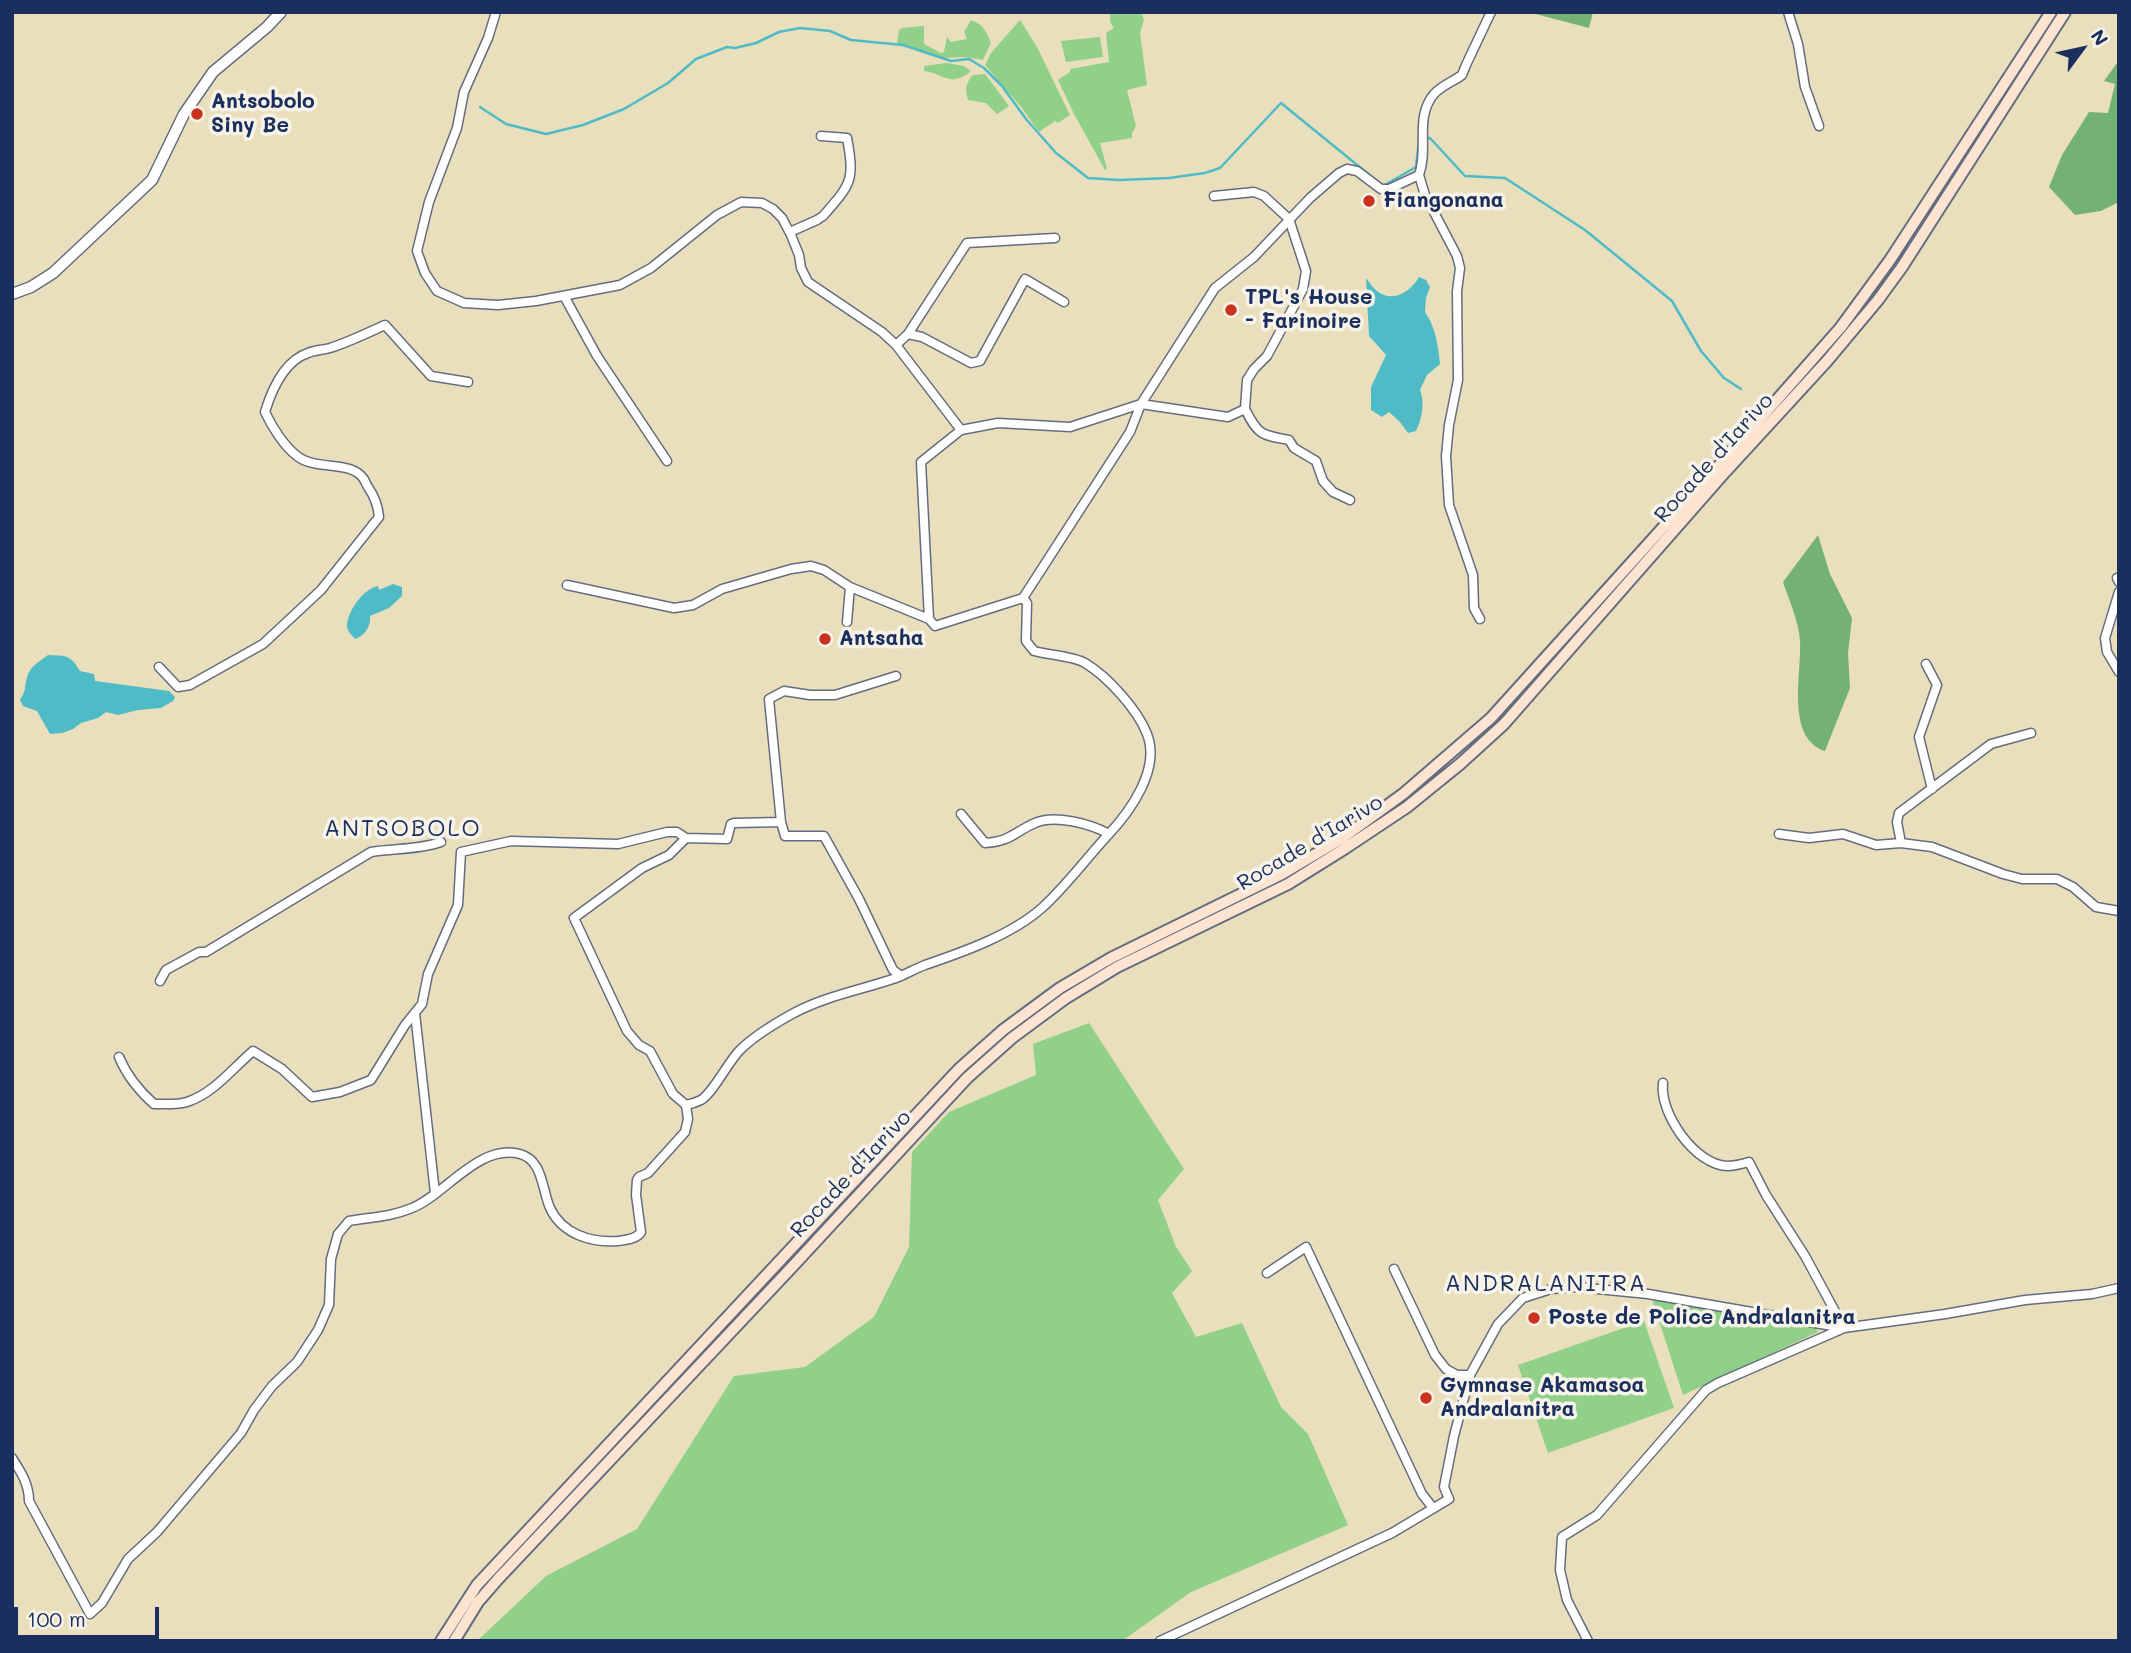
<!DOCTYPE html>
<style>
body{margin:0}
#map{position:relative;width:2131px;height:1653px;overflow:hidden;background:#eadfbc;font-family:Mali,sans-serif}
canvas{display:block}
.frame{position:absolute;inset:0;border:14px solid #1b2f5e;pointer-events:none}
.north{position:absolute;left:2047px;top:14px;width:70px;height:70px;-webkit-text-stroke:5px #f7f3e8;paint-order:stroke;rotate:57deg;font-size:19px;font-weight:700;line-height:28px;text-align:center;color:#1b2f5e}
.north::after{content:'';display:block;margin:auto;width:24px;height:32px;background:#1b2f5e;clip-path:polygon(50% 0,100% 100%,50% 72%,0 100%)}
.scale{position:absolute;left:14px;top:1607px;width:145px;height:32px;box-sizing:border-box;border:4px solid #1b2f5e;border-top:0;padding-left:9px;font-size:21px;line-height:24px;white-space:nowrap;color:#1b2f5e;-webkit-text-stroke:5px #f7f3e8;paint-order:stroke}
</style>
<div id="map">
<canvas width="2131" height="1653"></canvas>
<div class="frame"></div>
<div class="north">N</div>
<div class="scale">100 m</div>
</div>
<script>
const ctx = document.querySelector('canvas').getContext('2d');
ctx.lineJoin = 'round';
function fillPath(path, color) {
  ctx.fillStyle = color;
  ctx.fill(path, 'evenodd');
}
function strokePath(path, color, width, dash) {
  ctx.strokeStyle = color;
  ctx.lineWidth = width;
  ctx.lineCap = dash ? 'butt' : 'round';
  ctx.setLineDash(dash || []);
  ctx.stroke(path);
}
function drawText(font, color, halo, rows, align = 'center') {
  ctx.font = font + ' Mali,sans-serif';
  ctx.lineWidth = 7;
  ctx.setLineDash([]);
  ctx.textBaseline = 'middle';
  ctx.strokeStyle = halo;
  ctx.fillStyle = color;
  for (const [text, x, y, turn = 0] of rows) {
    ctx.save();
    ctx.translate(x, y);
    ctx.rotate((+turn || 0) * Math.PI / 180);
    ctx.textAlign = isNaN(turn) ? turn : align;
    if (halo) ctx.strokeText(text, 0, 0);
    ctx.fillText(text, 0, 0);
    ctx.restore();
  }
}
const green = new Path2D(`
 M1110 12H1141L1144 20 1140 33 1147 85 1127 90 1136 126 1132 133V138L1100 143 1107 169 1105 170 1074 114 1058 80 1070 72V69L1109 62 1106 33 1114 28 1110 22Z
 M971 20C984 25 986 31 991 43L983 60 964 57 945 58 897 43 899 30 903 28 924 26V44L941 53 944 52 947 37 951 42 967 39 964 32Z
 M1020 20 1037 47 1070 115 1058 123 1055 121 1039 132 1022 108 985 65 991 53Z
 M1100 37 1103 57 1066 62 1061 41Z
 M947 63 964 66 971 71C950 88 945 74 924 71V66Z
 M985 74 1009 106 997 114 986 103 968 100C965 89 965 84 973 75Z
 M1089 1023 1184 1169 1158 1200 1176 1247 1192 1271 1172 1293 1196 1337 1242 1323 1281 1407 1308 1434 1348 1525 1191 1592 1122 1641H477L546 1576 637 1529 734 1376 805 1367 874 1317 909 1247 912 1152 949 1112 1036 1075 1033 1044Z
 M1651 1296 1815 1324 1818 1332 1683 1395Z
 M1644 1321 1674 1408 1548 1453 1518 1365Z`);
const forest = new Path2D(`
 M1528 12H1593L1589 28Z
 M2119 60V202L2101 211 2075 215 2049 187 2062 155 2089 112 2108 113 2115 84 2104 81Z
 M1818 535 1830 574 1852 618 1848 653 1850 688 1825 751C1785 738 1802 672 1800 641 1799 622 1789 600 1783 582Z`);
const water = new Path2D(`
 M1419 277 1426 280 1430 287 1426 298 1425 312C1436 328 1438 345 1440 364L1427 375 1420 390C1425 402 1422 419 1416 431L1408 433 1400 422 1389 412 1382 417 1371 410V387L1386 355 1369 336 1366 278C1369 282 1373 288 1377 291 1393 304 1411 291 1419 277Z
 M393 584 402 587V596L389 608 370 616C371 626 365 636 355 639 352 635 346 630 347 625 348 611 363 589 378 586L379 590Z
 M48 655C66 656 70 654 80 671L94 674 95 681 169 691 175 697 173 701 161 708 138 710 118 715 106 712 98 718 81 723 73 729 62 733 50 734 37 711 23 706 20 700C27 689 24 687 27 677 30 666 40 661 48 655Z`);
const stream = new Path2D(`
 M480 107 506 124 546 134 583 125 624 109 668 83 696 59 727 47 735 48 756 43 779 32 800 28 830 31 851 40 903 45 951 61 969 59 984 68 1002 86 1026 119 1056 153 1088 178 1119 180 1169 178 1205 173 1220 168 1281 103 1383 186 1416 167 1419 141 1430 138 1465 176 1505 178 1585 230 1672 301 1701 351 1724 378 1741 389`);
const minor = new Path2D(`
 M496 12 488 38 464 92 457 128 429 202 417 251 425 273 437 291 464 303 498 305 536 301 620 285 651 268 717 215 741 202 762 203 773 209 782 218 791 235 799 255 801 268 808 282 882 332 896 345 961 430
 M1788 12 1798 44 1805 87 1819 126
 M1419 175C1429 148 1414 118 1434 94 1441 86 1454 81 1462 75L1466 65 1491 12
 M790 232 817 220 823 216C851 184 855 181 847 138L821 136
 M564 296 597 356 667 461
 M908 334 967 243 1055 238
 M896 345 908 334 922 337 971 363 980 361 1025 279 1064 302
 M1245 409C1258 435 1261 435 1289 440L1294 448 1316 461 1323 481 1333 492 1350 500
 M2117 578 2119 582
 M567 585 674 608 693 605 722 589 791 569 811 566 824 570 850 587 929 619
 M2119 592 2105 638 2107 652 2119 672
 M1023 598 1130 432 1141 404 1215 288 1254 257 1310 198 1339 173 1347 169 1357 171 1381 189H1389L1419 175 1425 195 1457 256 1460 268 1457 291 1458 380 1449 425 1446 456 1449 505 1473 575 1474 608 1480 619
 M847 622 850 587
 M1926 664 1937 685 1919 737 1932 789
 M159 667 178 687 190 685 263 644 321 590 379 517C378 505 375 497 368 487 366 484 365 480 363 478 350 460 316 471 297 456 284 446 272 427 265 412 272 389 284 361 308 353 315 350 323 350 330 348 349 342 367 333 385 325L431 376 468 382
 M2031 733 1991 744 1899 813 1897 822 1901 843 1932 847 2003 874 2022 879H2057L2073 887 2096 907 2119 911
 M961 814 985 843C1012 841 1014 832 1035 823 1055 814 1091 824 1109 834
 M781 822 769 699 784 691 810 695H835L896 676
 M1779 834 1809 838 1843 834 1876 845 1901 843
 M686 838 669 855 642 868 574 918 627 1031 639 1045 650 1051 673 1094 686 1105
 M160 981 166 970 199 952H206L371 852C395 848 418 850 441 842
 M415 1013 435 1193
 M119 1057C127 1076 138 1090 154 1104 164 1104 178 1105 187 1102 214 1093 232 1069 253 1051L282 1069 312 1097 340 1092 371 1080 405 1025 422 1004 428 974 458 905 461 852 511 841 618 844 667 832H677L686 838 727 839 731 824 734 823 781 822 785 836H824L859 899 893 970 901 976
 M1663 1083C1659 1113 1695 1165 1727 1166 1734 1166 1742 1164 1749 1162L1766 1195 1805 1256 1844 1328
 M1394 1269 1435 1355 1446 1369 1457 1375H1470
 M1267 1273 1306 1247 1422 1494 1433 1508
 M12 1458C21 1472 29 1484 29 1501L90 1614 102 1603 128 1559 157 1532 241 1433 254 1410 272 1386 297 1362 318 1330 329 1305 331 1259 338 1234 349 1221C372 1217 390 1217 412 1208 445 1195 479 1143 520 1154 543 1160 542 1190 550 1208 562 1234 591 1243 618 1241 626 1240 637 1239 641 1232L636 1195 637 1180 639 1177 648 1173 685 1132 688 1119 686 1105C691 1104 697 1102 701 1100 713 1093 728 1062 740 1050 754 1036 774 1024 792 1014 825 996 861 990 896 978 906 974 915 969 925 965 963 952 1012 935 1043 907 1065 887 1086 859 1107 836 1130 812 1161 769 1147 734 1138 710 1107 676 1085 663 1073 656 1048 655 1034 651L1026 641 1027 603 1023 598 935 626 929 619 921 462 961 430 998 423 1070 427 1141 404 1228 417 1245 409 1247 380 1254 369 1267 356 1295 304 1303 289 1306 271 1289 219 1264 196 1254 192 1214 196
 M1160 1641 1392 1533 1449 1499 1444 1487 1454 1436 1470 1375 1498 1324 1523 1298 1551 1289 1577 1287 1648 1294 1844 1328
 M1588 1641 1567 1600 1560 1570 1562 1537 1597 1515 1706 1390 1718 1383 1844 1328 1945 1314 2025 1300 2092 1294 2119 1288`);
const tertiary = new Path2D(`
 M12 294 31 287 53 273 152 180 184 114 213 72 267 27 281 12`);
const secondary = new Path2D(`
 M441 1641 477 1585 959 1069 1003 1030 1060 988 1111 958 1282 874 1341 839 1403 794 1491 718 1724 460 1841 327 1890 260 2051 12
 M454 1641 478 1602 498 1579 792 1267 967 1078 1012 1038 1066 998 1117 967 1288 884 1344 849 1407 807 1460 764 1504 724 1726 471 1827 361 1878 300 1902 267 2065 12`);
const markers = [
 [197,114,7,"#c8321e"],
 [1369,201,7,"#c8321e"],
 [1231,310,7,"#c8321e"],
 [825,639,7,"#c8321e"],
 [1534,1318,7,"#c8321e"],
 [1426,1398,7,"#c8321e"]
];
const poiNames = [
 ["Antsobolo",211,102],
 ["Siny Be",211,126],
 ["Fiangonana",1383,201],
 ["TPL's House",1245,298],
 ["- Farinoire",1245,322],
 ["Antsaha",839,639],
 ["Poste de Police Andralanitra",1548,1318],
 ["Gymnase Akamasoa",1440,1386],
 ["Andralanitra",1440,1410]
];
const streetNames = [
 ["Rocade d'Iarivo",1714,458,-48],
 ["Rocade d'Iarivo",1310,843,-31],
 ["Rocade d'Iarivo",851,1174,-47]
];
const neighbourhoodNames = [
 ["ANTSOBOLO",403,829],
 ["ANDRALANITRA",1546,1284]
];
fillPath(green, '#90d088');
fillPath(forest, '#74b274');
fillPath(water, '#4ebbc7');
strokePath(stream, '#4ebbc7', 2.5);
strokePath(minor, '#636d7f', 11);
strokePath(tertiary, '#636d7f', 13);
strokePath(secondary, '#636d7f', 14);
strokePath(minor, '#fff', 8);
strokePath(tertiary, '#fff', 10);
strokePath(secondary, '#fde4d1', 10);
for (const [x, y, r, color] of markers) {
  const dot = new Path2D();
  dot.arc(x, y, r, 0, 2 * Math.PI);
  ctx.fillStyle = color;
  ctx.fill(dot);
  strokePath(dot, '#f7f3e8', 2.5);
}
drawText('bold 21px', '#1b2f5e', '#f7f3e8', poiNames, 'left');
drawText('21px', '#1b2f5e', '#f7f3e8', streetNames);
ctx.letterSpacing = '2px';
drawText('23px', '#1b2f5e', '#f7f3e8', neighbourhoodNames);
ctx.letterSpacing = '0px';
</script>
